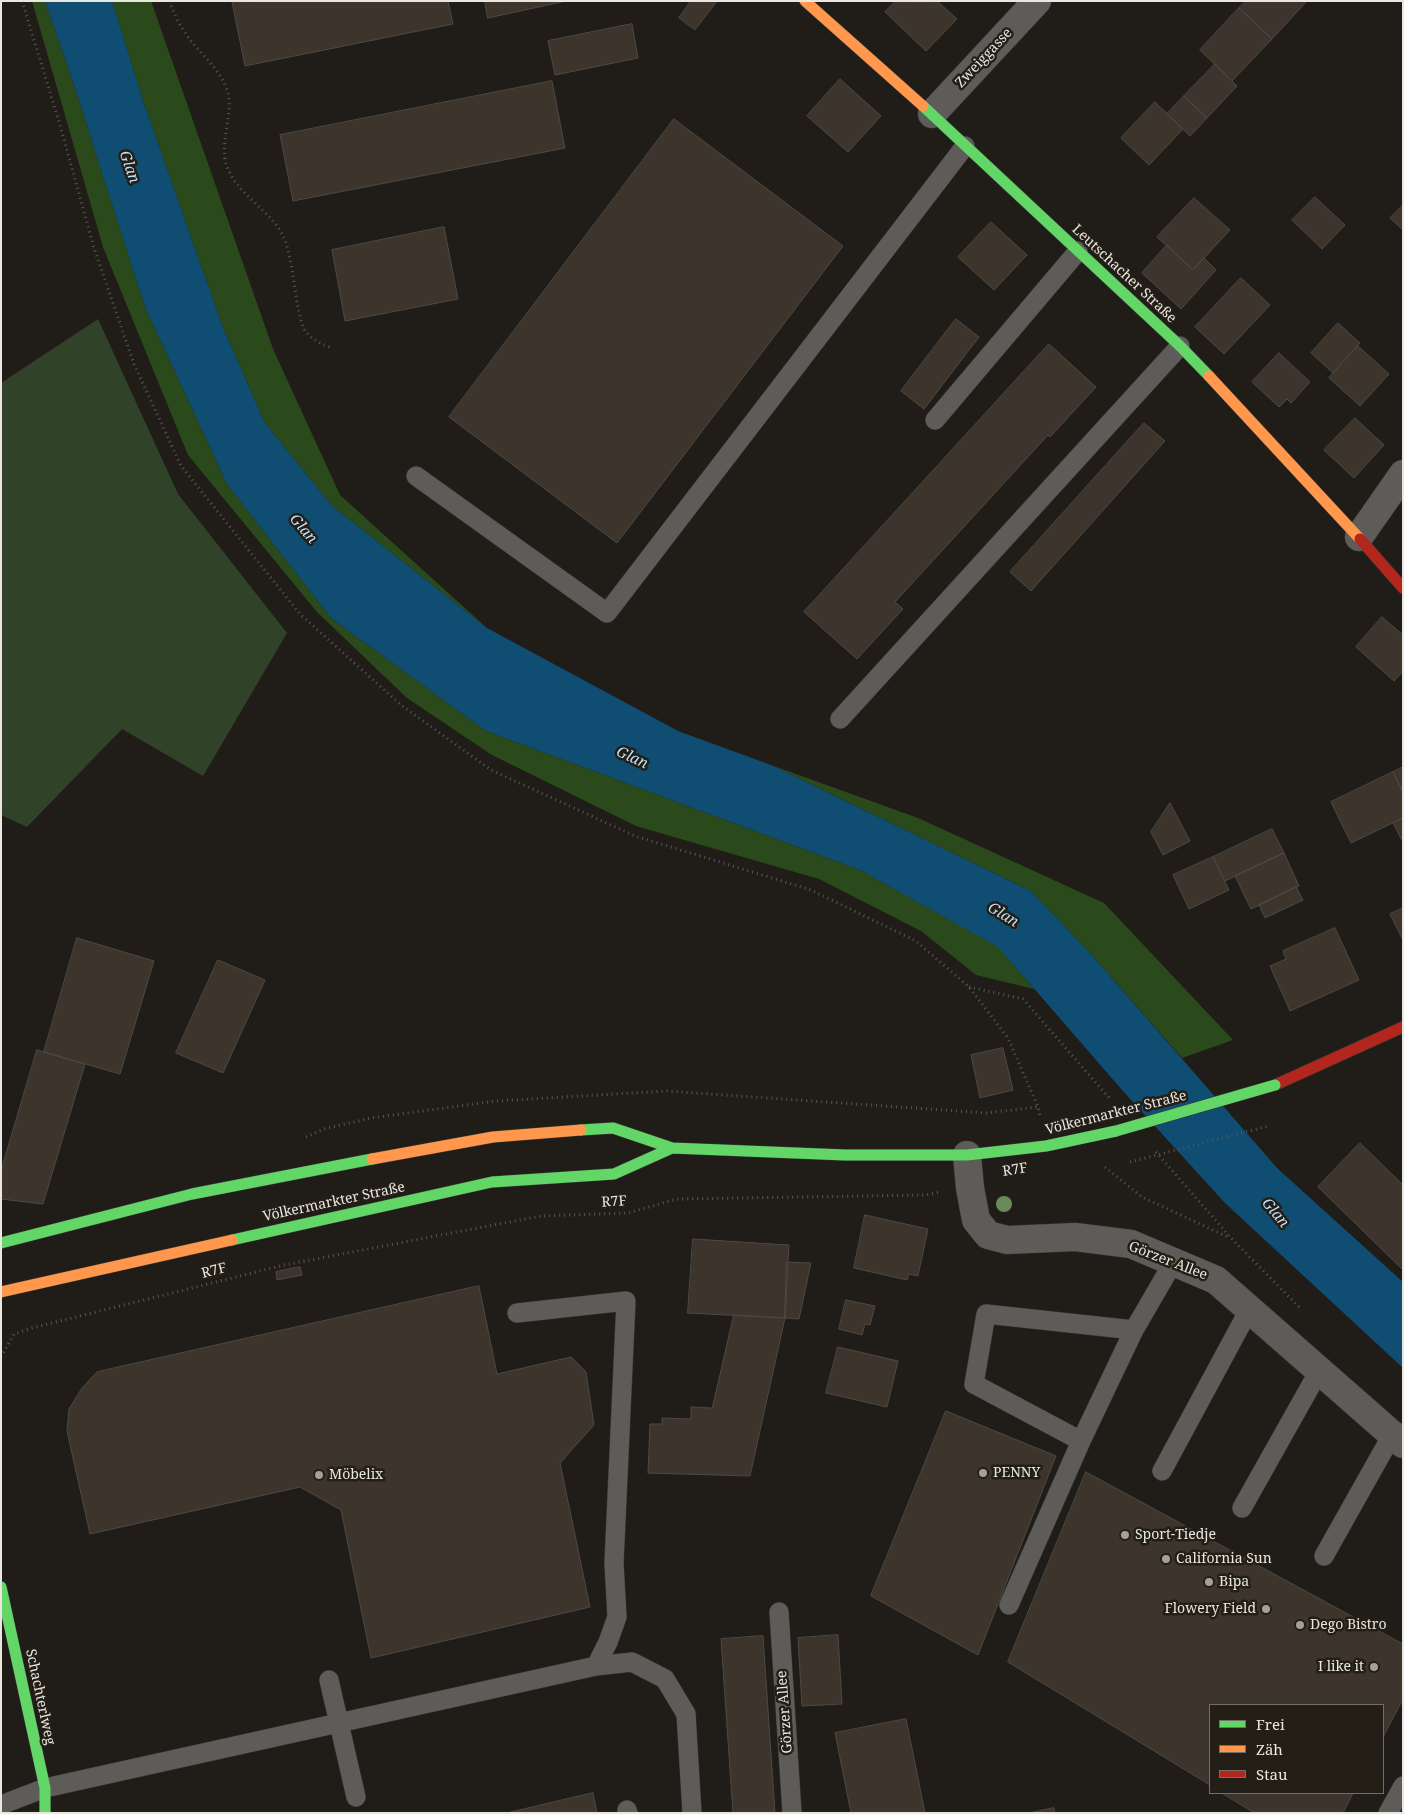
<!DOCTYPE html>
<meta charset="utf-8">
<style>
body{margin:0}
#map{position:relative;width:1404px;height:1814px;overflow:hidden;background:#201d19;font-family:"Noto Serif",serif}
canvas{display:block}
.frame{position:absolute;inset:0;border:2px solid #eae7e1;pointer-events:none}
.legend{position:absolute;left:1209px;top:1704px;width:175px;height:90px;box-sizing:border-box;background:#231e16;border:1px solid #736e67;margin:0;padding:6px 9px;list-style:none;font-size:15px;color:#eae7e1}
.legend li{display:flex;align-items:center;gap:10px;height:25px}
.legend b{width:25px;border:1px solid #736e67}
</style>
<div id="map">
<canvas width="1404" height="1814"></canvas>
<div class="frame"></div>
<ul class="legend">
<li><b style="height:6px;background:#63d668"></b>Frei</li>
<li><b style="height:6px;background:#ff974d"></b>Zäh</li>
<li><b style="height:6px;background:#b3261e"></b>Stau</li>
</ul>
</div>
<script>
const ctx = document.querySelector('canvas').getContext('2d');
ctx.lineJoin = 'round';
function fillPath(path, color) {
  ctx.fillStyle = color;
  ctx.fill(path, 'evenodd');
}
function strokePath(path, color, width, dash) {
  ctx.strokeStyle = color;
  ctx.lineWidth = width;
  ctx.lineCap = dash ? 'butt' : 'round';
  ctx.setLineDash(dash || []);
  ctx.stroke(path);
}
function drawText(font, color, halo, rows, align = 'center') {
  ctx.font = font + ' "Noto Serif",serif';
  ctx.lineWidth = 5;
  ctx.setLineDash([]);
  ctx.textBaseline = 'middle';
  ctx.strokeStyle = halo;
  ctx.fillStyle = color;
  for (const [text, x, y, turn = 0] of rows) {
    ctx.save();
    ctx.translate(x, y);
    ctx.rotate((+turn || 0) * Math.PI / 180);
    ctx.textAlign = isNaN(turn) ? turn : align;
    if (halo) ctx.strokeText(text, 0, 0);
    ctx.fillText(text, 0, 0);
    ctx.restore();
  }
}
const green = new Path2D(`
 M98 319 178 494 287 633 203 776 122 729 27 827 1 815V383Z`);
const forest = new Path2D(`
 M32 1H45L74 85 145 307 227 484 331 618 486 731 860 870 999 947 1034 989 976 975 921 931 819 879 636 826 492 755 407 698 317 612 188 455 103 247Z
 M112 1H151L273 349 340 495 487 628 332 506 265 423 223 328 143 101Z
 M771 765 918 818 1104 903 1233 1040 1182 1058 1090 953 1031 891Z`);
const water = new Path2D(`
 M45 1H112L143 101 223 328 265 423 332 506 487 628 678 731 771 765 1031 891 1090 953 1277 1168 1403 1282V1368L1225 1203 1122 1090 998 947 860 870 486 731 331 618 227 484 145 307 74 85Z`);
const building = new Path2D(`
 M448 1 453 24 245 66 232 2Z
 M485 1H566L488 18Z
 M691 1H717L695 30 679 18Z
 M896 1H918L920 3 921 1H937L957 19 926 51 885 12Z
 M1246 1H1307L1272 39 1239 8Z
 M1239 8 1272 39 1232 81 1200 50Z
 M632 24 638 58 555 75 548 41Z
 M1215 64 1237 86 1207 118 1184 96Z
 M840 79 881 116 848 152 807 116Z
 M552 81 565 148 293 201 280 135Z
 M1184 96 1207 118 1190 136 1167 114Z
 M1155 102 1183 129 1149 165 1121 138Z
 M674 119 843 246 617 543 449 417Z
 M1315 197 1345 225 1322 249 1292 220Z
 M1194 198 1230 230 1193 270 1157 237Z
 M1403 205V230L1390 218Z
 M991 222 1027 255 994 290 958 257Z
 M444 227 458 299 345 321 332 250Z
 M1167 245 1193 270 1204 258 1216 270 1181 309 1142 273Z
 M1241 278 1270 305 1224 354 1195 327Z
 M956 319 979 337 924 409 901 391Z
 M1338 323 1360 343 1333 373 1311 353Z
 M1049 344 1096 387 1050 437 1048 435 895 602 903 609 857 659 804 612Z
 M1358 346 1389 374 1360 406 1329 378Z
 M1279 353 1310 382 1291 403 1287 399 1279 407 1252 382Z
 M1355 418 1384 445 1354 478 1324 450Z
 M1144 423 1165 441 1031 591 1010 572Z
 M1382 617 1403 635V671L1394 681 1356 647Z
 M1403 767V792L1393 772Z
 M1393 772 1403 792V818L1351 843 1331 802Z
 M1170 803 1190 841 1163 855 1151 832Z
 M1403 818V842L1393 823Z
 M1272 829 1284 853 1225 881 1213 857Z
 M1284 853 1299 886 1251 909 1235 876Z
 M1213 857 1229 890 1189 909 1173 875Z
 M1296 887 1303 900 1265 918 1259 905Z
 M1403 908V940L1390 914Z
 M1335 928 1359 980 1290 1011 1270 966 1286 959 1283 951Z
 M77 938 154 961 120 1074 44 1052Z
 M218 960 265 980 223 1073 176 1053Z
 M1003 1048 1013 1090 980 1098 971 1055Z
 M37 1050 85 1064 43 1204 1 1199V1171Z
 M1360 1143 1403 1185V1270L1318 1187Z
 M865 1215 928 1229 918 1276 909 1274 907 1280 854 1268Z
 M693 1239 789 1245 785 1318 688 1313Z
 M787 1262 811 1263 799 1319 785 1318Z
 M300 1267 302 1275 277 1280 276 1272Z
 M479 1286 497 1374 571 1357 586 1372 594 1425 560 1463 590 1607 371 1658 341 1510 300 1487 90 1534 67 1431 69 1409 82 1388 97 1372Z
 M846 1300 875 1306 870 1325 865 1324 862 1335 839 1329Z
 M734 1315 785 1318 750 1476 648 1473 650 1424H662V1418L691 1419V1407L712 1408Z
 M838 1347 898 1361 887 1407 826 1393Z
 M946 1411 1056 1456 978 1655 871 1596Z
 M1086 1472 1403 1644V1699L1383 1737V1705H1210V1785L1008 1662Z
 M838 1635 842 1704 802 1706 798 1638Z
 M763 1636 775 1813H733L721 1639Z
 M906 1719 925 1813H851L835 1733Z
 M593 1793 597 1813H507Z
 M1222 1793H1353L1343 1813H1255Z
 M1054 1808 1055 1813H1029Z`);
const path = new Path2D(`
 M22 1 60 125 94 248 134 364 181 466 300 614 401 705 491 770 635 836 811 890 916 941 969 987 1008 1038 1038 1107 1040 1116
 M170 1C174 15 182 30 191 41 204 57 220 70 227 90 235 116 217 144 228 169 240 198 276 213 286 243 292 263 294 286 298 307 300 315 301 326 306 332 312 340 323 345 332 348
 M969 987 1023 999 1111 1100
 M306 1137 324 1129 371 1118 496 1101 666 1091 986 1113 1038 1107
 M1156 1152 1231 1238 1299 1307
 M1105 1167 1142 1197 1228 1237
 M1 1357 14 1334 32 1328 284 1265 541 1216 628 1213 677 1199 926 1195 940 1192`);
const lane = new Path2D(`
 M935 420 1078 251
 M416 476 607 613 965 146
 M840 719 1180 346
 M1134 1330 986 1314 974 1384 1081 1441 1134 1330 1174 1261
 M1162 1471 1250 1308
 M1242 1508 1319 1371
 M1324 1556 1392 1435
 M1009 1605 1081 1441
 M779 1612 792 1813
 M596 1666 632 1662 665 1679 686 1714 692 1813
 M329 1680 356 1797
 M1 1805 45 1788 596 1666 608 1642 617 1617 614 1563 626 1301 517 1313
 M627 1810 628 1813
 M1388 1813 1403 1786`);
const street = new Path2D(`
 M932 114 1037 1
 M1359 537 1403 474
 M967 1155 970 1188 976 1220 988 1235 1007 1240 1075 1237 1131 1244 1216 1280 1403 1444`);
const fast = new Path2D(`
 M923 106 1180 346 1209 376
 M581 1130 613 1128 672 1148 845 1155H967L1046 1146 1116 1131
 M232 1240 492 1182 614 1174 672 1148
 M1 1243 192 1194 372 1159
 M1 1587 45 1788V1813`);
const slow = new Path2D(`
 M805 1 923 106
 M1209 376 1360 539
 M372 1159 493 1137 581 1130
 M1 1292 232 1240`);
const jam = new Path2D(`
 M1360 539 1403 588
 M1275 1085 1403 1027`);
const pathBridge = new Path2D(`
 M1130 1162 1268 1126`);
const fastBridge = new Path2D(`
 M1116 1131 1275 1085`);
const trees = [
 [1004,1204]
];
const markers = [
 [983,1473,5,"#a3a09b"],
 [319,1475,5,"#a3a09b"],
 [1125,1535,5,"#a3a09b"],
 [1166,1559,5,"#a3a09b"],
 [1209,1582,5,"#a3a09b"],
 [1266,1609,5,"#a3a09b"],
 [1300,1625,5,"#a3a09b"],
 [1374,1667,5,"#a3a09b"]
];
const streetNames = [
 ["Zweiggasse",984,58,-47],
 ["Leutschacher Straße",1124,274,43],
 ["Völkermarkter Straße",1116,1113,-14],
 ["R7F",1015,1170,-9],
 ["Völkermarkter Straße",334,1202,-12],
 ["R7F",614,1202,-4],
 ["Görzer Allee",1168,1261,21],
 ["R7F",214,1271,-14],
 ["Schachterlweg",40,1697,78],
 ["Görzer Allee",785,1712,-94]
];
const poiNames = [
 ["PENNY",993,1473],
 ["Möbelix",329,1475],
 ["Sport-Tiedje",1135,1535],
 ["California Sun",1176,1559],
 ["Bipa",1219,1582],
 ["Flowery Field",1256,1609,"right"],
 ["Dego Bistro",1310,1625],
 ["I like it",1364,1667,"right"]
];
const waterNames = [
 ["Glan",129,167,71],
 ["Glan",303,529,49],
 ["Glan",632,758,25],
 ["Glan",1003,915,32],
 ["Glan",1275,1213,50]
];
fillPath(green, '#304228');
fillPath(forest, '#2b4a1b');
fillPath(water, '#0f4d72');
fillPath(building, '#3d352c');
strokePath(building, '#4c4946', 1);
strokePath(lane, '#3a3835', 20);
strokePath(street, '#3a3835', 29);
strokePath(fast, '#3a3835', 12);
strokePath(slow, '#3a3835', 12);
strokePath(jam, '#3a3835', 12);
strokePath(path, '#595754', 3, [1, 4]);
strokePath(lane, '#5e5c58', 19);
strokePath(street, '#5e5c58', 28);
strokePath(fast, '#63d668', 11);
strokePath(slow, '#ff974d', 11);
strokePath(jam, '#b3261e', 11);
strokePath(fastBridge, '#3a3835', 12, []);
strokePath(pathBridge, '#595754', 3, [1, 4]);
strokePath(fastBridge, '#63d668', 11);
ctx.fillStyle = '#6b895a';
for (const [x, y] of trees) {
  ctx.beginPath();
  ctx.arc(x, y, 8, 0, 2 * Math.PI);
  ctx.fill();
}
for (const [x, y, r, color] of markers) {
  const dot = new Path2D();
  dot.arc(x, y, r, 0, 2 * Math.PI);
  ctx.fillStyle = color;
  ctx.fill(dot);
  strokePath(dot, '#231e16', 2);
}
drawText('14px', '#eae7e1', '#231e16', streetNames);
drawText('14px', '#eae7e1', '#231e16', poiNames, 'left');
drawText('italic 15px', '#bedff8', '#231e16', waterNames);
</script>
